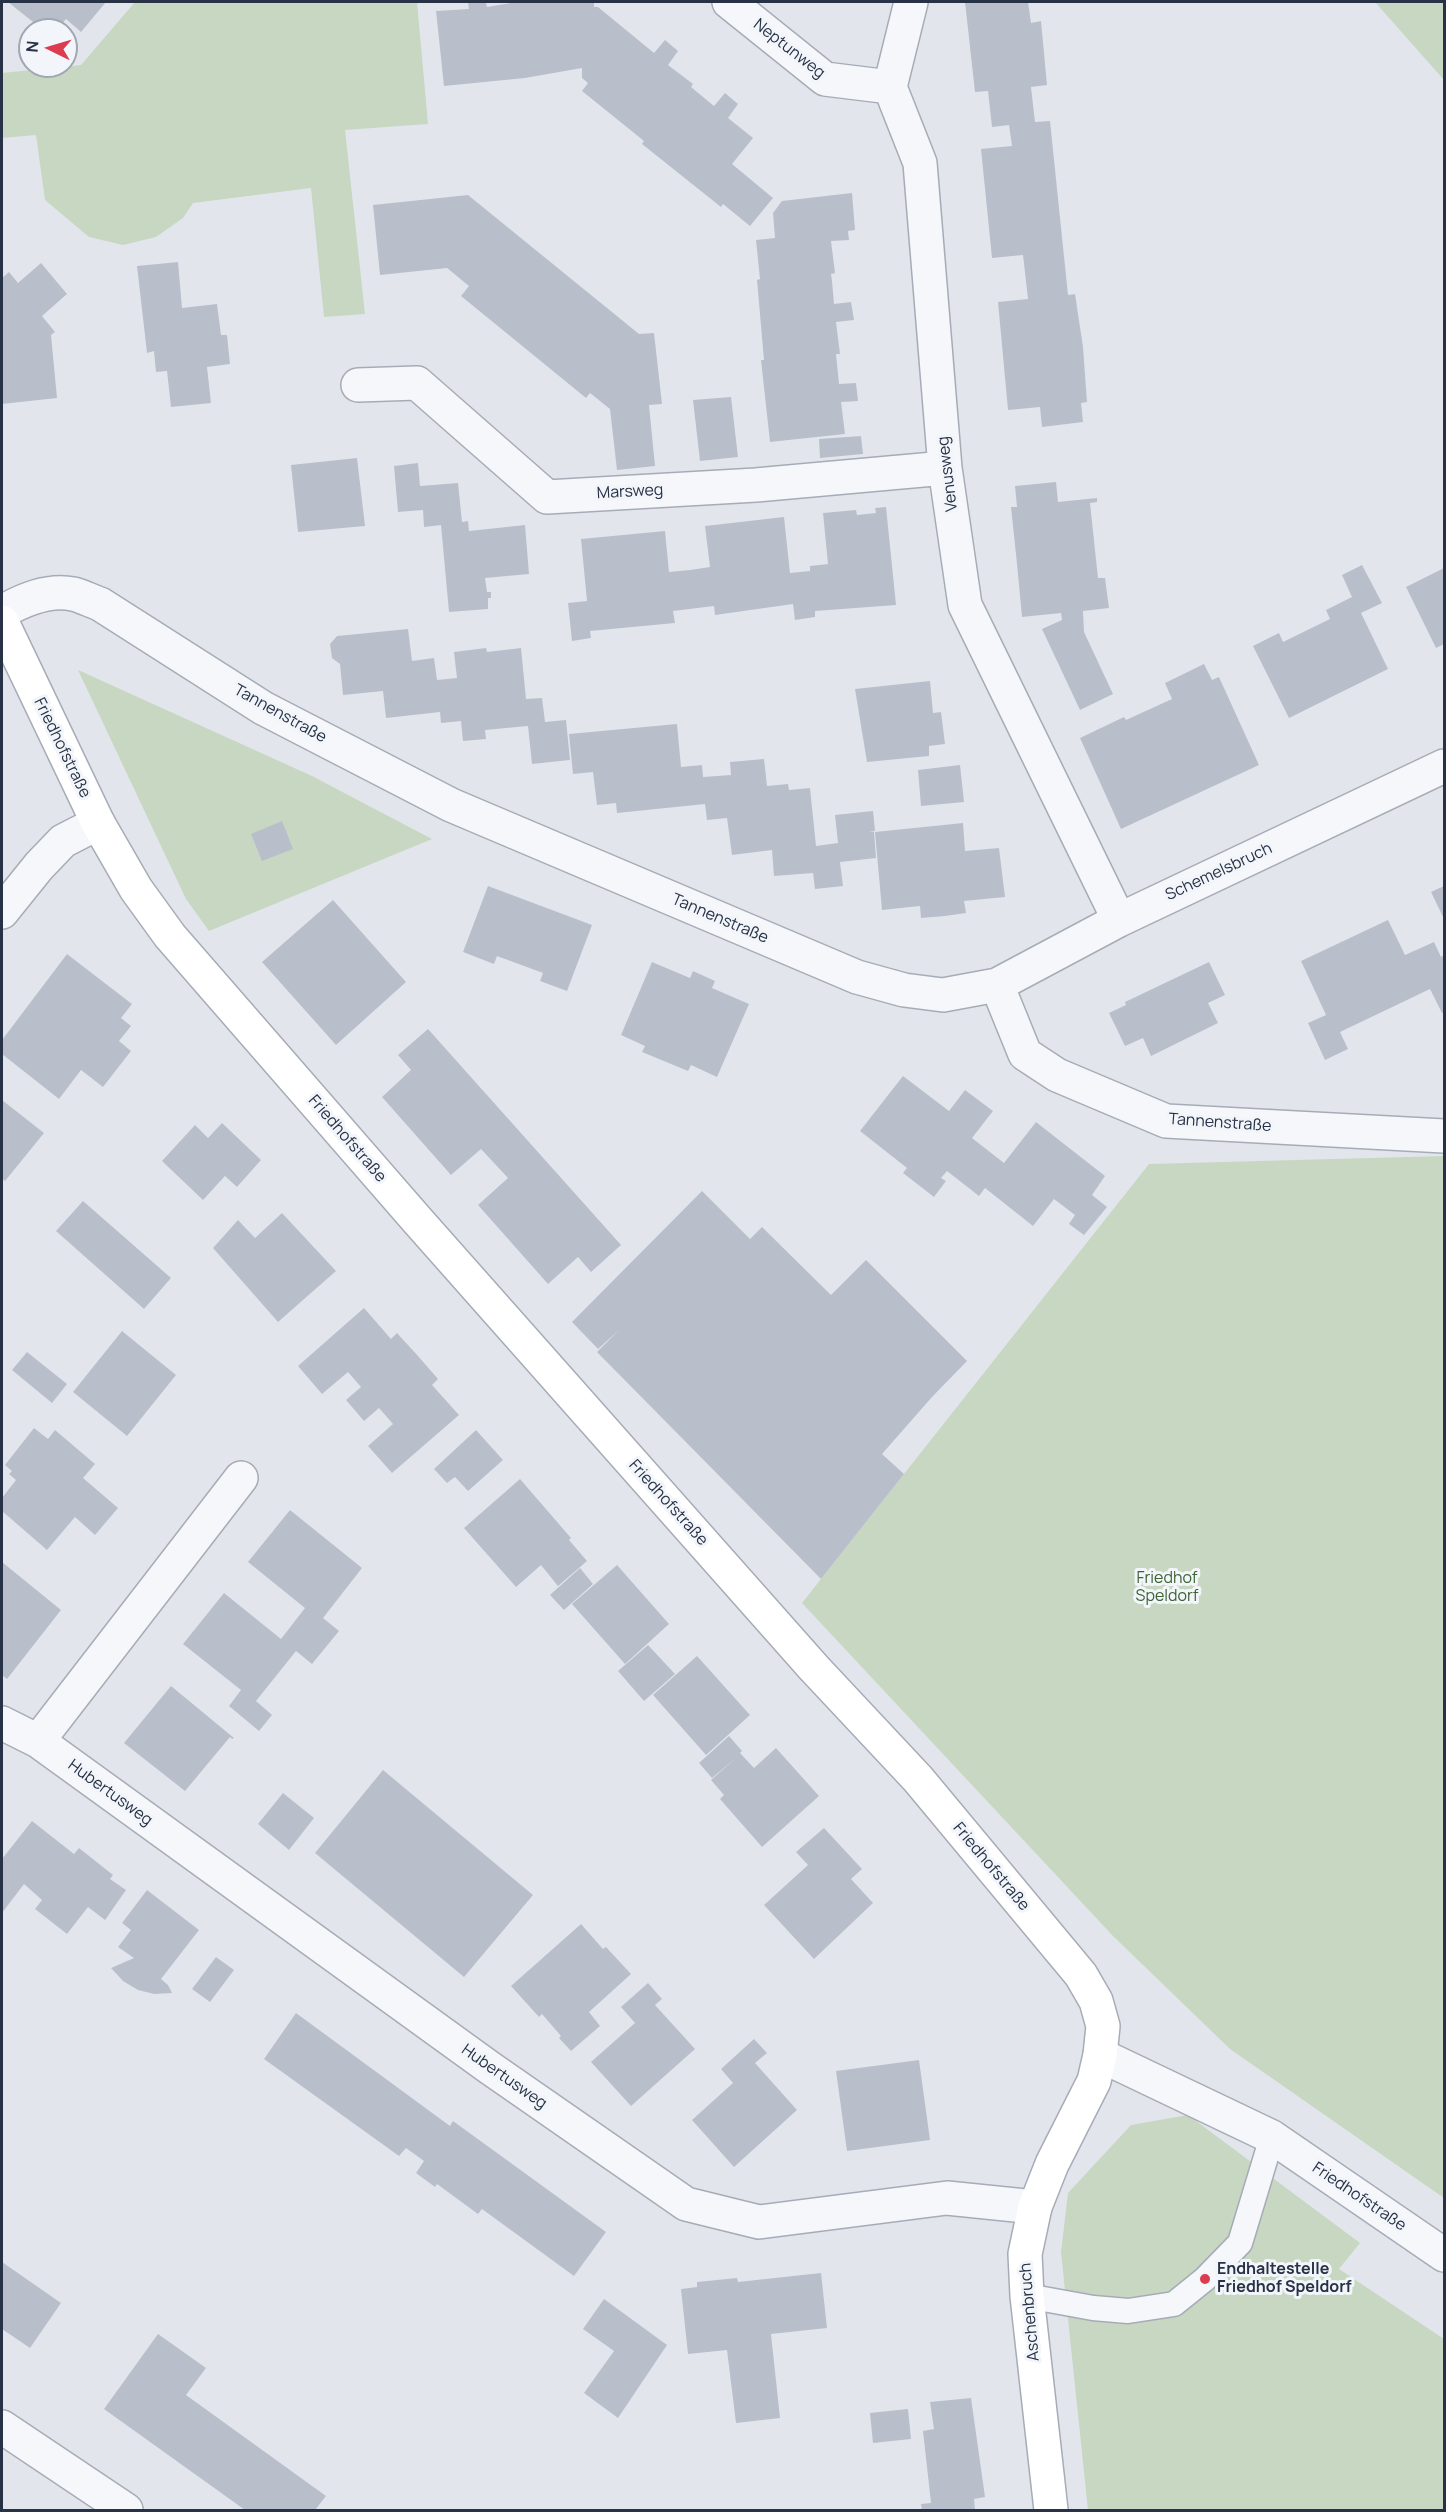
<!DOCTYPE html>
<meta charset="utf-8">
<style>
body{margin:0}
#map{position:relative;width:1446px;height:2512px;overflow:hidden;background:#e2e6ec;font-family:Manrope,sans-serif}
canvas{display:block}
.frame{position:absolute;inset:0;border:3px solid #283246;pointer-events:none}
.north{position:absolute;left:18px;top:18px;width:60px;height:60px;box-sizing:border-box;background:#f2f5f9;border:2px solid #a1a7b1;border-radius:50%;rotate:275deg;font-size:16px;font-weight:700;line-height:24px;text-align:center;color:#283246}
.north::after{content:'';display:block;margin:auto;width:21px;height:27px;background:#dc3c50;clip-path:polygon(50% 0,100% 100%,50% 72%,0 100%)}
</style>
<div id="map">
<canvas width="1446" height="2512"></canvas>
<div class="frame"></div>
<div class="north">N</div>
</div>
<script>
const ctx = document.querySelector('canvas').getContext('2d');
ctx.lineJoin = 'round';
function fillPath(path, color) {
  ctx.fillStyle = color;
  ctx.fill(path, 'evenodd');
}
function strokePath(path, color, width, dash) {
  ctx.strokeStyle = color;
  ctx.lineWidth = width;
  ctx.lineCap = dash ? 'butt' : 'round';
  ctx.setLineDash(dash || []);
  ctx.stroke(path);
}
function drawText(font, color, halo, rows, align = 'center') {
  ctx.font = font + ' Manrope,sans-serif';
  ctx.lineWidth = 6;
  ctx.setLineDash([]);
  ctx.textBaseline = 'middle';
  ctx.strokeStyle = halo;
  ctx.fillStyle = color;
  for (const [text, x, y, turn = 0] of rows) {
    ctx.save();
    ctx.translate(x, y);
    ctx.rotate((+turn || 0) * Math.PI / 180);
    ctx.textAlign = isNaN(turn) ? turn : align;
    if (halo) ctx.strokeText(text, 0, 0);
    ctx.fillText(text, 0, 0);
    ctx.restore();
  }
}
const green = new Path2D(`
 M135 2H417L428 124 345 130 365 314 324 317 311 188 193 203 183 218 156 237 123 245 89 237 45 200 36 135 2 138V73L81 65Z
 M1375 2H1444V80Z
 M78 670 312 776 432 839 209 931 186 899Z
 M1444 1156V2198L1230 2049 1113 1936 802 1603 1149 1164Z
 M1188 2115 1360 2243 1339 2269 1444 2339V2510H1088L1061 2252 1068 2193 1131 2125Z`);
const building = new Path2D(`
 M8 2H106L81 32 66 19 57 30H43Z
 M468 2H486L487 7 517 2H594V7H598L654 53 665 40 678 51 668 65 693 84 691 87 714 106 725 93 738 104 728 118 753 138 732 164 773 198 750 226 723 204 721 207 642 144 644 141 582 91 588 83 582 78V68L525 78 444 86 436 11 469 9Z
 M965 2H1028L1031 23 1041 21 1047 85 1031 87 1035 122 1050 121 1068 295 1075 294 1083 347 1087 402 1081 403 1083 422 1042 427 1040 407 1008 410 998 302 1028 299 1023 255 992 258 981 149 1012 146 1009 125 992 127 988 91 975 92Z
 M852 193 855 230 848 231 849 240 831 241 835 273 831 274 832 281 834 304 851 302 854 320 836 322 840 354H836L839 384 856 383 858 401 841 402 845 434 770 442 761 360H764L757 280 760 279 756 240 775 238 773 213 782 201Z
 M468 195 639 334 654 333 662 404 649 405 655 466 617 470 610 409 590 393 586 398 461 296 469 286 447 268 380 275 373 205Z
 M178 262 182 308 217 304 221 335H227L230 364 207 367 211 403 171 407 167 371 156 372 154 351 147 353 137 266Z
 M41 263 67 294 42 316 55 332 51 335 57 398 2 404V278L9 272 18 283Z
 M731 397 738 457 700 461 693 400Z
 M861 436 863 454 820 458 819 439Z
 M357 458 365 526 298 532 291 465Z
 M418 463 420 486 458 483 462 522 468 521 469 531 525 525 529 574 485 578 487 592H491V598H488V609L449 612 441 525 424 527 423 510 398 512 394 466Z
 M1056 482 1058 502 1097 498V502L1090 503 1098 578H1105L1109 608 1083 611 1084 632 1113 694 1080 710 1042 629 1062 620 1061 613 1022 617 1017 564 1011 507H1017L1015 486Z
 M886 507 896 605 815 611V617L795 620 793 604 715 615 714 606 673 611 675 623 590 631 591 638 572 641 568 603 587 601 581 539 665 531 669 572 690 570 710 567 705 526 784 517 790 573 810 571V566L828 564 823 513 856 510 857 515 876 513 875 508Z
 M1362 565 1382 603 1361 613 1388 669 1289 718 1253 646 1279 633 1283 642 1330 619 1326 610 1352 597 1342 575Z
 M1444 568V644L1436 648 1406 587Z
 M408 629 412 661 434 658 437 680 457 678 454 652 486 648 487 652 521 648 526 699 542 698 545 722 566 720 570 760 532 764 528 726 485 730 486 739 463 741 461 721 441 723 440 712 386 718 383 691 343 695 340 664 332 658 330 644 337 636Z
 M1204 664 1212 680 1219 677 1259 765 1121 829 1080 738 1124 717 1126 720 1172 699 1165 683Z
 M930 681 933 713 941 712 945 744 929 746V756L867 762 855 689Z
 M677 724 681 767 702 765 703 777 731 775 730 762 764 759 767 786 788 784 789 790 810 788 816 846 838 843 835 815 873 811 875 831 869 832H874L876 858 840 862 843 886 815 889 813 873 774 876 772 850 732 855 727 818 707 820 705 804 617 813 616 803 597 805 593 772 573 774 569 734Z
 M960 765 964 802 921 806 918 770Z
 M282 821 293 849 262 861 251 834Z
 M963 823 965 851 999 848 1005 897 964 901 966 913 945 916 921 918 920 906 882 910 875 832Z
 M488 886 592 925 567 991 540 981 543 973 497 956 494 964 463 952Z
 M1444 886V919L1431 892Z
 M333 900 406 982 336 1045 262 962Z
 M1388 920 1405 955 1434 942 1441 957 1444 955V1012L1442 1013 1430 989 1340 1032 1348 1049 1325 1060 1308 1023 1326 1015 1301 961Z
 M67 954 132 1004 121 1018 131 1026 119 1041 131 1051 103 1087 81 1070 59 1099 2 1054V1040Z
 M652 962 690 978 693 971 715 981 712 988 749 1004 717 1077 691 1065 688 1071 642 1052 645 1046 621 1035Z
 M1209 962 1225 995 1208 1003 1218 1023 1151 1056 1143 1038 1125 1046 1109 1013 1126 1005 1125 1002Z
 M428 1029 621 1245 591 1272 578 1257 548 1284 478 1205 508 1178 495 1164 481 1149 451 1175 382 1097 411 1070 398 1055Z
 M903 1076 949 1111 965 1090 993 1111 972 1138 1004 1163 1036 1122 1105 1176 1092 1195 1107 1207 1084 1235 1069 1224 1075 1215 1054 1199 1033 1226 985 1188 979 1196 947 1171 941 1178 946 1181 934 1197 903 1173 907 1168 860 1131Z
 M2 1100 44 1133 5 1181 2 1178Z
 M222 1123 261 1160 237 1187 225 1176 203 1200 162 1161 195 1125 208 1138Z
 M702 1191 750 1239 762 1227 831 1295 866 1260 967 1361 932 1397 882 1454 904 1474 821 1579 597 1352 619 1330 598 1349 572 1322Z
 M83 1201 171 1278 144 1309 56 1231Z
 M282 1213 336 1271 278 1322 213 1248 238 1220 255 1238Z
 M364 1308 391 1339 397 1333 418 1356 438 1379 432 1385 459 1415 392 1473 368 1446 393 1424 379 1408 364 1421 346 1400 361 1387 348 1372 322 1394 298 1366Z
 M122 1331 176 1375 127 1436 73 1392Z
 M27 1352 67 1384 52 1403 12 1370Z
 M34 1428 48 1439 55 1430 95 1464 83 1478 118 1508 95 1535 75 1517 47 1550 2 1511V1498L16 1480 9 1474 12 1471 5 1465Z
 M476 1430 503 1460 468 1491 455 1477 447 1483 434 1469Z
 M520 1479 571 1538 569 1540 587 1561 558 1586 541 1565 516 1587 464 1528Z
 M290 1510 362 1568 323 1618 339 1631 312 1664 296 1651 256 1701 272 1715 259 1731 229 1706 241 1690 183 1644 224 1593 281 1639 305 1608 248 1562Z
 M2 1562 61 1610 7 1679 2 1675Z
 M617 1565 669 1624 625 1664 572 1604Z
 M580 1568 593 1584 564 1610 550 1595Z
 M648 1645 675 1674 644 1701 618 1671Z
 M697 1656 750 1715 706 1755 653 1695Z
 M171 1686 234 1738 232 1739 230 1737 185 1791 124 1743Z
 M729 1736 742 1751 740 1753 754 1768 776 1748 819 1796 762 1847 720 1799 724 1795 711 1780 737 1757 712 1778 699 1763Z
 M383 1770 533 1895 464 1977 315 1853Z
 M283 1793 314 1818 289 1850 258 1824Z
 M32 1821 74 1854 79 1848 113 1875 110 1879 126 1890 105 1920 88 1907 67 1934 35 1909 42 1900 24 1884 2 1913V1859Z
 M824 1828 862 1869 851 1879 873 1903 814 1959 764 1905 808 1865 796 1852Z
 M147 1890 199 1930 161 1979 168 1985 172 1993 154 1994 138 1990 123 1981 111 1968 134 1958 118 1947 131 1930 122 1923Z
 M581 1924 603 1949 606 1947 631 1974 589 2012 600 2026 571 2051 559 2038 561 2036 542 2014 539 2017 511 1986Z
 M216 1957 234 1970 210 2002 192 1989Z
 M648 1983 662 1999 655 2005 695 2049 631 2106 591 2062 635 2023 621 2007Z
 M296 2013 450 2126 453 2121 606 2232 574 2276 482 2209 478 2214 437 2184 435 2187 416 2173 424 2161 406 2148 399 2156 264 2059Z
 M754 2039 767 2053 755 2063 797 2110 734 2167 692 2120 733 2083 721 2069Z
 M919 2060 930 2140 847 2151 836 2071Z
 M2 2262 61 2303 30 2348 2 2329Z
 M821 2273 827 2328 771 2334 780 2418 736 2423 727 2350 688 2354 681 2289 697 2287V2282L737 2278 738 2282Z
 M604 2299 667 2345 618 2418 584 2393 614 2351 583 2329Z
 M158 2334 206 2368 186 2395 326 2496 315 2510H245L104 2409Z
 M971 2398 985 2497 974 2499 975 2510H922L921 2504 931 2503 923 2431 934 2429 930 2402Z
 M908 2409 911 2439 873 2443 870 2413Z`);
const lane = new Path2D(`
 M1027 2296 1093 2308 1128 2311 1174 2304 1205 2279 1240 2243 1272 2137`);
const street = new Path2D(`
 M729 2 825 79 890 87
 M911 2 890 87 920 163 945 468 965 605 1119 920
 M358 385 417 383 547 497 756 485 945 468
 M2 612C23 600 48 589 73 594 82 596 91 601 100 604L263 708 451 805 857 977 904 990 943 995 997 985 1119 920 1444 766
 M2 912 39 866 63 841 98 823
 M997 985 1025 1054 1057 1075 1166 1121 1444 1136
 M2 1723 38 1741 490 2068 686 2204 759 2222 947 2198 1035 2207
 M38 1741 241 1478
 M1100 2055 1272 2137 1444 2255
 M2 2427 126 2510`);
const secondary = new Path2D(`
 M2 622 98 823 136 889 170 936 418 1221 814 1668 918 1779 1081 1975 1096 2001 1103 2026 1100 2055 1094 2081 1052 2164 1035 2207 1025 2254 1027 2296 1051 2510`);
const markers = [
 [1205,2279,6,"#dc3c50"]
];
const streetNames = [
 ["Neptunweg",789,49,38],
 ["Venusweg",948,474,-97],
 ["Marsweg",630,492,-3],
 ["Tannenstraße",280,714,29],
 ["Friedhofstraße",62,748,64],
 ["Schemelsbruch",1219,872,-25],
 ["Tannenstraße",720,919,23],
 ["Tannenstraße",1220,1123,4],
 ["Friedhofstraße",347,1139,49],
 ["Friedhofstraße",668,1503,48],
 ["Hubertusweg",110,1793,36],
 ["Friedhofstraße",991,1867,50],
 ["Hubertusweg",504,2077,35],
 ["Friedhofstraße",1359,2197,34],
 ["Aschenbruch",1030,2312,-95]
];
const parkNames = [
 ["Friedhof",1167,1579],
 ["Speldorf",1167,1597]
];
const poiNames = [
 ["Endhaltestelle",1217,2270],
 ["Friedhof Speldorf",1217,2288]
];
fillPath(green, '#c7d7c2');
fillPath(building, '#b9bfca');
strokePath(lane, '#a6acb7', 27);
strokePath(street, '#a6acb7', 36);
strokePath(secondary, '#a6acb7', 36);
strokePath(lane, '#f6f7fa', 24);
strokePath(street, '#f6f7fa', 33);
strokePath(secondary, '#fff', 33);
for (const [x, y, r, color] of markers) {
  const dot = new Path2D();
  dot.arc(x, y, r, 0, 2 * Math.PI);
  ctx.fillStyle = color;
  ctx.fill(dot);
  strokePath(dot, '#f2f5f9', 2);
}
drawText('16px', '#283246', '#f2f5f9', streetNames);
drawText('16px', '#3c6334', '#f2f5f9', parkNames);
drawText('bold 16px', '#283246', '#f2f5f9', poiNames, 'left');
</script>
